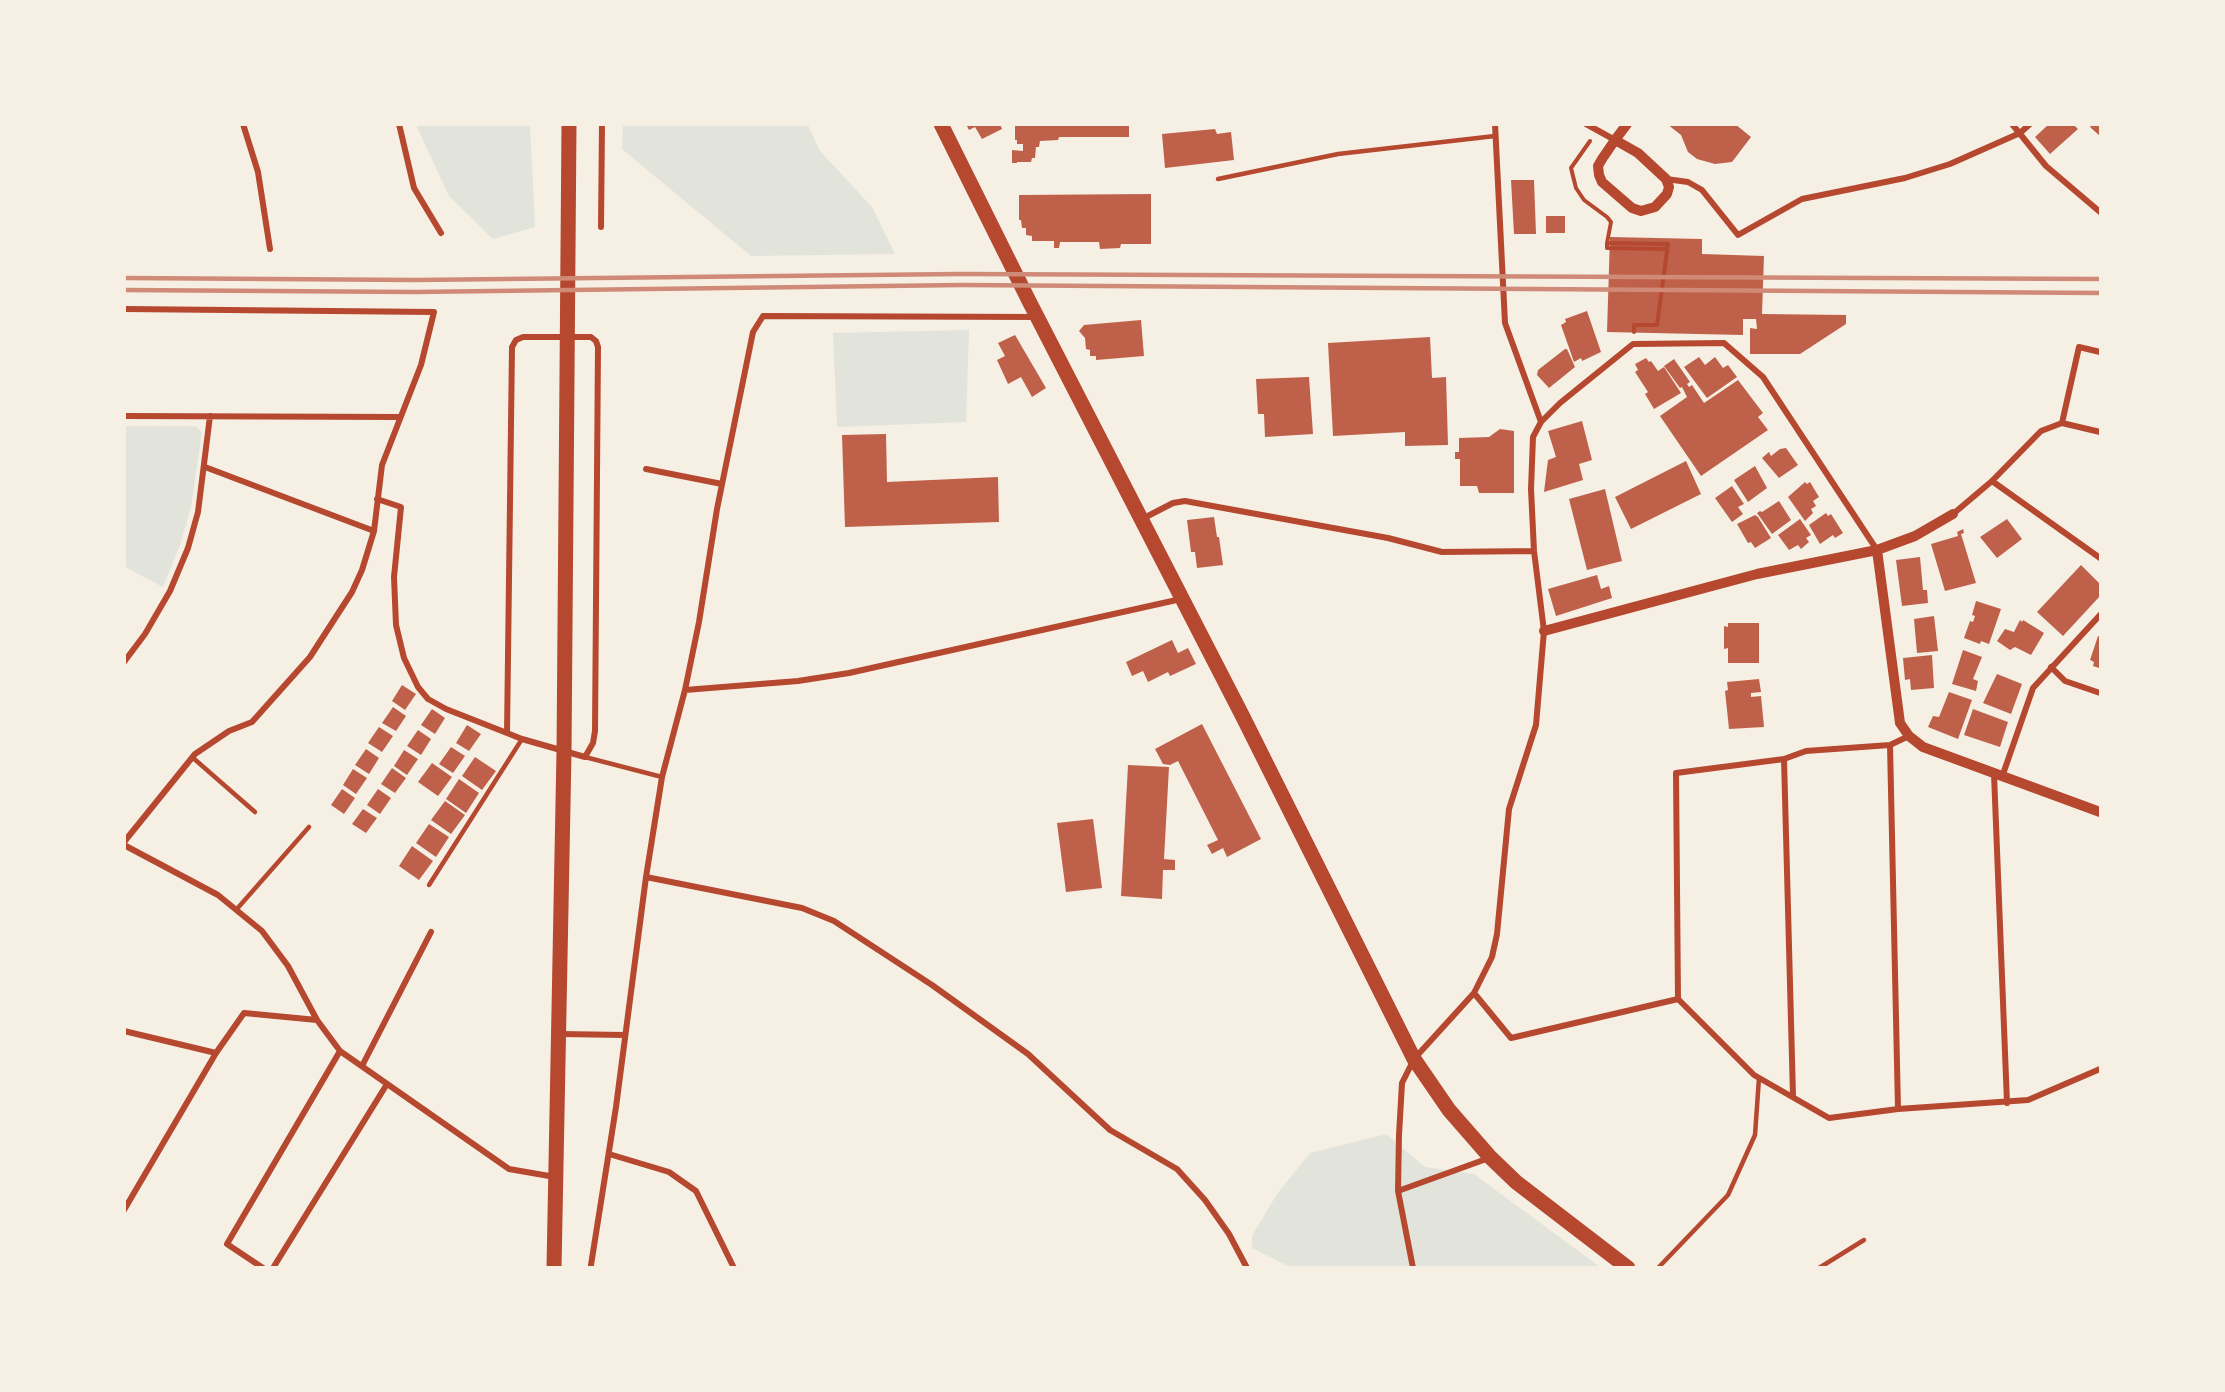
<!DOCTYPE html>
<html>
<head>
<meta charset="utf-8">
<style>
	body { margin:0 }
	#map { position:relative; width:2225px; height:1392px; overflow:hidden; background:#f6efe4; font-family:Georgia,serif }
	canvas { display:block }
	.frame { position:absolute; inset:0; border:126px solid #f6efe4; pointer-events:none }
</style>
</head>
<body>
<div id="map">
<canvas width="2225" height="1392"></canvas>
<div class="frame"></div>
</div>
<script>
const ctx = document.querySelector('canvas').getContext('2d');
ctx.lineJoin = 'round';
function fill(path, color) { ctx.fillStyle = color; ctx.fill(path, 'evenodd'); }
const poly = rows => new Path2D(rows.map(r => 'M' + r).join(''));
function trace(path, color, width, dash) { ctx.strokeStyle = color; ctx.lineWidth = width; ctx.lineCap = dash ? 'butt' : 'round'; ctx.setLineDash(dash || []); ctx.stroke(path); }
fill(poly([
	[416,125,530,125,535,227,493,239,449,196],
	[623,125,808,125,820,151,872,207,895,254,751,256,622,149],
	[969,330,966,422,837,427,833,333],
	[124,426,195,426,202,432,191,507,180,545,163,587,125,567],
	[1386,1134,1425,1167,1474,1174,1600,1267,1290,1267,1252,1248,1252,1236,1277,1194,1310,1153]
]), '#e2e4dc');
fill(poly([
	[966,124,1000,124,1002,129,982,139,975,127,969,130],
	[1015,124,1129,124,1129,137,1059,137,1058,140,1040,141,1039,147,1036,147,1035,158,1032,158,1031,162,1017,162,1017,163,1012,163,1012,150,1023,151,1023,144,1017,144,1017,140,1015,140],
	[1667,124,1735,124,1751,137,1732,162,1715,164,1697,159,1688,152,1681,135],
	[2049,124,2073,124,2078,129,2050,154,2035,137],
	[2089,124,2100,124,2100,136,2091,128],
	[1215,129,1217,134,1231,132,1234,160,1165,168,1162,134],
	[1511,180,1534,180,1536,234,1514,234],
	[1151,194,1151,244,1121,244,1120,248,1100,249,1099,242,1060,242,1059,248,1054,248,1054,241,1032,241,1032,236,1026,235,1026,228,1022,228,1021,220,1019,220,1019,195],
	[1546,216,1565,216,1565,233,1546,233],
	[1610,237,1702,239,1702,254,1764,256,1762,314,1846,315,1846,324,1800,354,1750,354,1750,328,1757,329,1756,319,1743,319,1743,335,1607,332],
	[1587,311,1601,352,1582,361,1581,358,1574,362,1561,325,1566,322,1565,319],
	[1141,320,1144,356,1096,360,1096,356,1090,356,1090,350,1086,349,1085,338,1079,331,1084,325],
	[1015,335,1046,388,1032,397,1021,377,1008,384,997,360,1005,356,998,343],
	[1430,337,1432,378,1446,377,1448,445,1405,446,1405,432,1333,436,1328,343],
	[1565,349,1567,349,1575,367,1549,388,1537,375,1538,370],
	[1699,357,1705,365,1715,357,1723,368,1728,365,1737,377,1707,398,1684,367],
	[1646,358,1649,362,1651,361,1658,371,1664,367,1681,393,1654,409,1645,394,1648,392,1635,372,1638,370,1635,364],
	[1674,359,1690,382,1687,384,1689,387,1692,385,1704,403,1738,380,1763,413,1758,417,1768,430,1701,476,1660,416,1687,397,1682,387,1680,388,1664,366],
	[1309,377,1313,434,1265,437,1264,414,1258,414,1256,379],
	[1582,421,1592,460,1579,464,1583,480,1544,492,1548,460,1556,457,1548,431],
	[1500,429,1514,431,1514,493,1479,493,1477,486,1460,486,1460,459,1455,459,1455,452,1459,452,1459,438,1489,437],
	[886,434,887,482,998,477,999,522,845,527,842,435],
	[1786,448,1798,465,1779,478,1762,458,1769,452,1771,456,1780,449],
	[1686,461,1701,494,1631,529,1615,497],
	[1755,466,1767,488,1748,502,1734,480],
	[1805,482,1807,484,1810,482,1819,497,1813,501,1816,506,1811,509,1813,513,1805,521,1788,497],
	[1732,486,1744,504,1738,507,1743,514,1732,522,1715,498],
	[1605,489,1622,561,1587,570,1569,499],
	[1779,501,1791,520,1772,534,1757,513,1760,511,1762,512],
	[1826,513,1828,516,1831,514,1843,533,1835,538,1833,535,1820,544,1809,525],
	[1755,515,1758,517,1771,538,1755,548,1751,542,1748,543,1737,524],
	[1214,517,1217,537,1219,537,1223,565,1197,568,1195,552,1191,552,1187,520],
	[1800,519,1811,535,1806,538,1809,542,1801,549,1798,545,1789,550,1778,535],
	[2007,519,2022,539,1997,558,1980,537],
	[1963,529,1964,533,1961,534,1976,583,1945,591,1931,544,1958,536,1957,532],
	[1920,557,1923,590,1927,590,1928,603,1902,606,1896,560],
	[2081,565,2100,584,2100,596,2063,636,2037,612],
	[1597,575,1601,589,1609,586,1612,598,1556,616,1548,589],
	[1976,601,2001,609,1989,644,1981,641,1980,644,1964,638,1970,621,1973,622,1975,616,1972,615],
	[1934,616,1938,651,1917,653,1914,619],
	[2020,620,2022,622,2023,620,2044,633,2031,655,2015,647,2010,650,1997,641,2005,629,2014,632],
	[1728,623,1759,623,1759,663,1728,663,1728,648,1724,649,1724,626,1728,627],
	[2098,636,2100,637,2099,668,2093,666,2094,662,2090,660],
	[1172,640,1178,653,1188,648,1196,664,1170,676,1168,672,1148,682,1143,671,1132,676,1126,662],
	[1963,650,1982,657,1973,679,1978,681,1976,691,1952,684],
	[1932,655,1934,688,1911,690,1910,679,1905,680,1903,658],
	[1997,674,2022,684,2011,714,1983,703],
	[1759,679,1761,692,1751,693,1751,697,1761,696,1764,727,1729,729,1725,691,1728,690,1727,682],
	[402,685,416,694,405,710,392,701],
	[1949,692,1972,700,1958,739,1928,727,1933,716,1939,717],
	[393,707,406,716,396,731,382,723],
	[432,709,445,718,435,734,421,725],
	[1973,709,2008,722,2000,747,1964,735],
	[1202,724,1261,839,1227,857,1223,848,1212,854,1207,845,1218,840,1178,761,1170,765,1163,764,1155,749],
	[467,725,481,734,469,751,456,743],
	[379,727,393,736,382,752,368,743],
	[418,730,431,739,421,755,407,746],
	[451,747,465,756,453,773,439,764],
	[366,749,379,758,369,774,355,765],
	[404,750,418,759,407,775,394,766],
	[475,757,496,771,482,790,462,776],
	[432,763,452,777,438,796,418,782],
	[1128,765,1169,767,1164,859,1175,860,1175,870,1163,870,1162,899,1121,896],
	[392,768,406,778,395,793,381,784],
	[353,769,367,778,356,794,343,785],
	[459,779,479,793,466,813,446,799],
	[342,789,355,798,344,814,331,805],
	[378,789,391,798,380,814,367,805],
	[445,801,465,815,451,834,431,820],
	[363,809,377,818,366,833,352,824],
	[1093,819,1102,888,1066,892,1057,823],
	[429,824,449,837,436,857,416,843],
	[412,846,433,861,419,880,399,866]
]), '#bf614a');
trace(poly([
	[1590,141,1571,168,1576,188,1584,200,1607,217,1611,222,1607,243,1668,244,1657,325,1634,325,1634,332],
	[1607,243,1607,248,1667,249]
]), '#b5482f', 4);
trace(poly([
	[1218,179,1338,154,1495,136],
	[192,757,255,812],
	[585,757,662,777],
	[429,885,522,739],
	[236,910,309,827],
	[1658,1268,1728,1195,1755,1135,1759,1078],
	[1819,1268,1864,1240]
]), '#b5482f', 4.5);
trace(poly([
	[243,124,258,172,270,249],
	[399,124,414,188,441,233],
	[1586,124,1615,140],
	[2012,124,2046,166,2100,212],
	[1666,179,1688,182,1702,190,1738,235,1802,199,1905,178,1950,164,2020,133,2030,124],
	[601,227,602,124],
	[124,309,434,312,421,365,382,465,374,531,362,570,352,592,310,657,252,722,229,731,195,754,124,842],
	[124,416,399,417],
	[1541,422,1560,403,1633,344,1724,343,1763,377,1877,550],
	[2062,423,2079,347,2100,352],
	[205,467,374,531],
	[646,469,722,484],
	[1992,481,2100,558],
	[377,499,401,507,394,577,396,625,404,658,418,687,428,699,446,709,507,733,522,739,585,757,593,743,595,731,598,347,596,341,591,337,523,337,516,340,512,347,507,733],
	[1953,514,1992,481,2041,431,2062,423,2100,432],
	[1142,519,1173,503,1185,501,1388,538,1442,552,1534,551],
	[124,662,145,634,170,591,188,548,198,512,210,416],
	[2051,667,2065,681,2100,693],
	[685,690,699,622,717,509,753,332,763,316,1037,317],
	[1909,736,1890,745,1806,751,1784,759,1676,773,1678,999,1754,1075,1829,1118,1898,1109,2028,1100,2100,1069],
	[1890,745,1898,1109],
	[1784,759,1793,1096],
	[1994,774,2007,1103],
	[2002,777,2033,688,2100,615],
	[124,845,218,895,262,931,288,966,317,1020,340,1051,509,1169,555,1177],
	[646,877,802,908,834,921,932,985,1028,1054,1110,1130,1177,1169,1205,1200,1229,1234,1247,1268],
	[1474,993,1511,1038,1678,999],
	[124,1031,216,1053],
	[560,1034,625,1035],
	[362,1066,431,932],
	[609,1154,669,1172,696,1191,734,1268],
	[1398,1191,1399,1135,1402,1083,1414,1059,1474,993,1492,957,1497,934,1509,809,1536,725,1544,631,1534,551,1531,489,1533,437,1541,422,1505,323,1495,124],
	[124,1210,216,1053,244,1013,317,1020],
	[591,1265,616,1107,646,877,662,777,685,690,798,681,849,673,1181,599],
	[263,1268,227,1244,340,1051],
	[273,1268,387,1084],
	[1413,1268,1398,1191,1489,1158]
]), '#b5482f', 6);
trace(poly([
	[1615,140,1638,153,1666,179,1669,187,1667,194,1655,207,1641,211,1632,208,1602,182,1599,175,1598,166,1602,159,1615,140,1627,124],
	[1877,550,1900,723,1909,736,1923,747,2100,812],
	[1544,631,1757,574,1877,550,1915,536,1953,514]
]), '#b5482f', 10);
trace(poly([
	[941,124,1029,301,1242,715,1414,1059,1449,1110,1490,1157,1516,1182,1628,1268],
	[554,1268,564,752,569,124]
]), '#b5482f', 15);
trace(poly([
	[124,278,415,280,959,274,2100,279],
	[124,290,415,292,962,285,2100,293]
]), '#cf8b77', 4.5);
</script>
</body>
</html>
